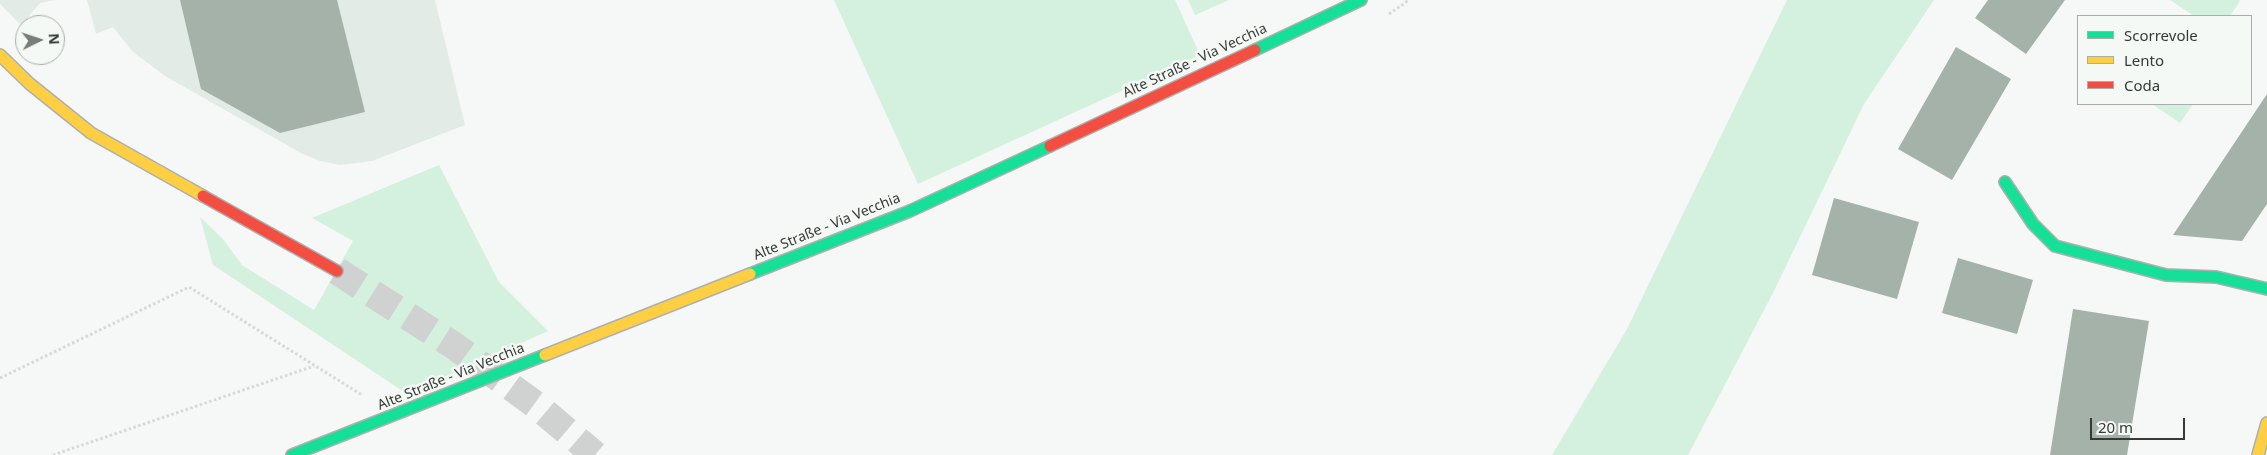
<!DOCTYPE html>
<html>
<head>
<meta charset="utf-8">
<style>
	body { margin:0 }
	#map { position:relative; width:2267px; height:455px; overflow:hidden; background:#f6f8f7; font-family:"Noto Sans",sans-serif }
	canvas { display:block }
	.legend { position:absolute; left:2077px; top:15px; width:175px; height:90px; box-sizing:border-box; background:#f5f9f6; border:1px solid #a9acaa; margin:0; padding:6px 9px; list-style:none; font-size:15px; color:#373937 }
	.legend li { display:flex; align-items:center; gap:10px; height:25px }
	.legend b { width:25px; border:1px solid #a9acaa }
	.north { position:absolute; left:15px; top:15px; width:50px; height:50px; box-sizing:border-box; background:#f5f9f6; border:1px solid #a9acaa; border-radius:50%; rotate:86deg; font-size:14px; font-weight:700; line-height:20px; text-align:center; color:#373937 }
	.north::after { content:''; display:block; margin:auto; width:18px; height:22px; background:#7a7c7a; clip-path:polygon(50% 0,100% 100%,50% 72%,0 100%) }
	.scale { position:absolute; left:2090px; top:418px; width:95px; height:22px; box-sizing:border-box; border:2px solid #373937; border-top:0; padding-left:6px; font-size:15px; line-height:18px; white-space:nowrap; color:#373937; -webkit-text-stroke:4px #f5f9f6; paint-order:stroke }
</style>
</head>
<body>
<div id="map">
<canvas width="2267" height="455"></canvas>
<ul class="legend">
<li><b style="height:6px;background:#16e098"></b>Scorrevole</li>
<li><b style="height:6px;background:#ffcf43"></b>Lento</li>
<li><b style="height:6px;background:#f24e42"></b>Coda</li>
</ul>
<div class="north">N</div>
<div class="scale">20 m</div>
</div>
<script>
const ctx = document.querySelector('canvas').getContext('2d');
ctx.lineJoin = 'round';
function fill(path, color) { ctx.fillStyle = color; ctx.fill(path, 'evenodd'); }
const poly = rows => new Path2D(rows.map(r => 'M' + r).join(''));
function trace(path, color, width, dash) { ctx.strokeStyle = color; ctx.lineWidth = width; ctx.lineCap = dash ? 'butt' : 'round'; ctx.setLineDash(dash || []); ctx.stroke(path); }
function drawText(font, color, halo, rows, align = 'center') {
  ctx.font = font + ' "Noto Sans",sans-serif'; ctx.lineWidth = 5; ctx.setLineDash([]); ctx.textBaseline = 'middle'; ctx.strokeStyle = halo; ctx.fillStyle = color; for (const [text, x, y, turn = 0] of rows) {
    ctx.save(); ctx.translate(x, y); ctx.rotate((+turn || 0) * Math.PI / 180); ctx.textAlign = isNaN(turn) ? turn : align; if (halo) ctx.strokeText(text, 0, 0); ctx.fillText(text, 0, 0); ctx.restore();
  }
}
fill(poly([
	[0,0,55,0,40,3,28,17,28,25,25,25,25,29,0,4],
	[87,0,435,0,465,125,372,161,340,165,320,161,301,153,165,76,132,51,113,27,96,34]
]), '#e3ebe6');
fill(poly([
	[834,0,1175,0,1200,55,918,184],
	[1188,0,1229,0,1195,15],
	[1787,0,1934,0,1864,104,1774,291,1688,455,1552,455,1627,329],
	[2170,0,2239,0,2240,1,2230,16,2194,16],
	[2152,104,2193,104,2180,123],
	[439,165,499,282,548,331,407,394,213,265,200,217,223,239,242,265,314,310,353,241,312,218]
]), '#d4f0de');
fill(poly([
	[180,0,337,0,365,112,280,133,201,89],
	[1988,0,2065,0,2026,54,1975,18],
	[1956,47,2011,79,1952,180,1898,149],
	[2267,94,2267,204,2242,241,2173,235],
	[1834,198,1919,222,1897,299,1812,275],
	[1958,258,2033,280,2017,334,1942,313],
	[2073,309,2149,321,2127,455,2050,455]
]), '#a5b2aa');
trace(poly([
	[337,271,453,345,536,405,595,455]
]), '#d0d2d1', 28, [28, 14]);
const fast = poly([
	[1255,50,1361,0],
	[2005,182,2033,224,2055,246,2166,275,2216,277,2267,289],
	[750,274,910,211,1050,146],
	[292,455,545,355]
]);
const slow = poly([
	[0,55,30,84,91,133,203,196],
	[545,355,750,274],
	[2258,455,2267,423]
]);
const jam = poly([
	[1050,146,1255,50],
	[203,196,337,271]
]);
trace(fast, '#aeb0af', 14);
trace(slow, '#aeb0af', 14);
trace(jam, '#aeb0af', 14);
trace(poly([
	[1389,14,1409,0],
	[0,378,189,287,362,395],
	[53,455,314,366]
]), '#d7d8d8', 3, [2.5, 2.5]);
trace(fast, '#16e098', 11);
trace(slow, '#ffcf43', 11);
trace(jam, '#f24e42', 11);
drawText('14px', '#373937', '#f5f9f6', [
	["Alte Straße - Via Vecchia",1195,61,-25],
	["Alte Straße - Via Vecchia",827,227,-22],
	["Alte Straße - Via Vecchia",451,377,-22]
]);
</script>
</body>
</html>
